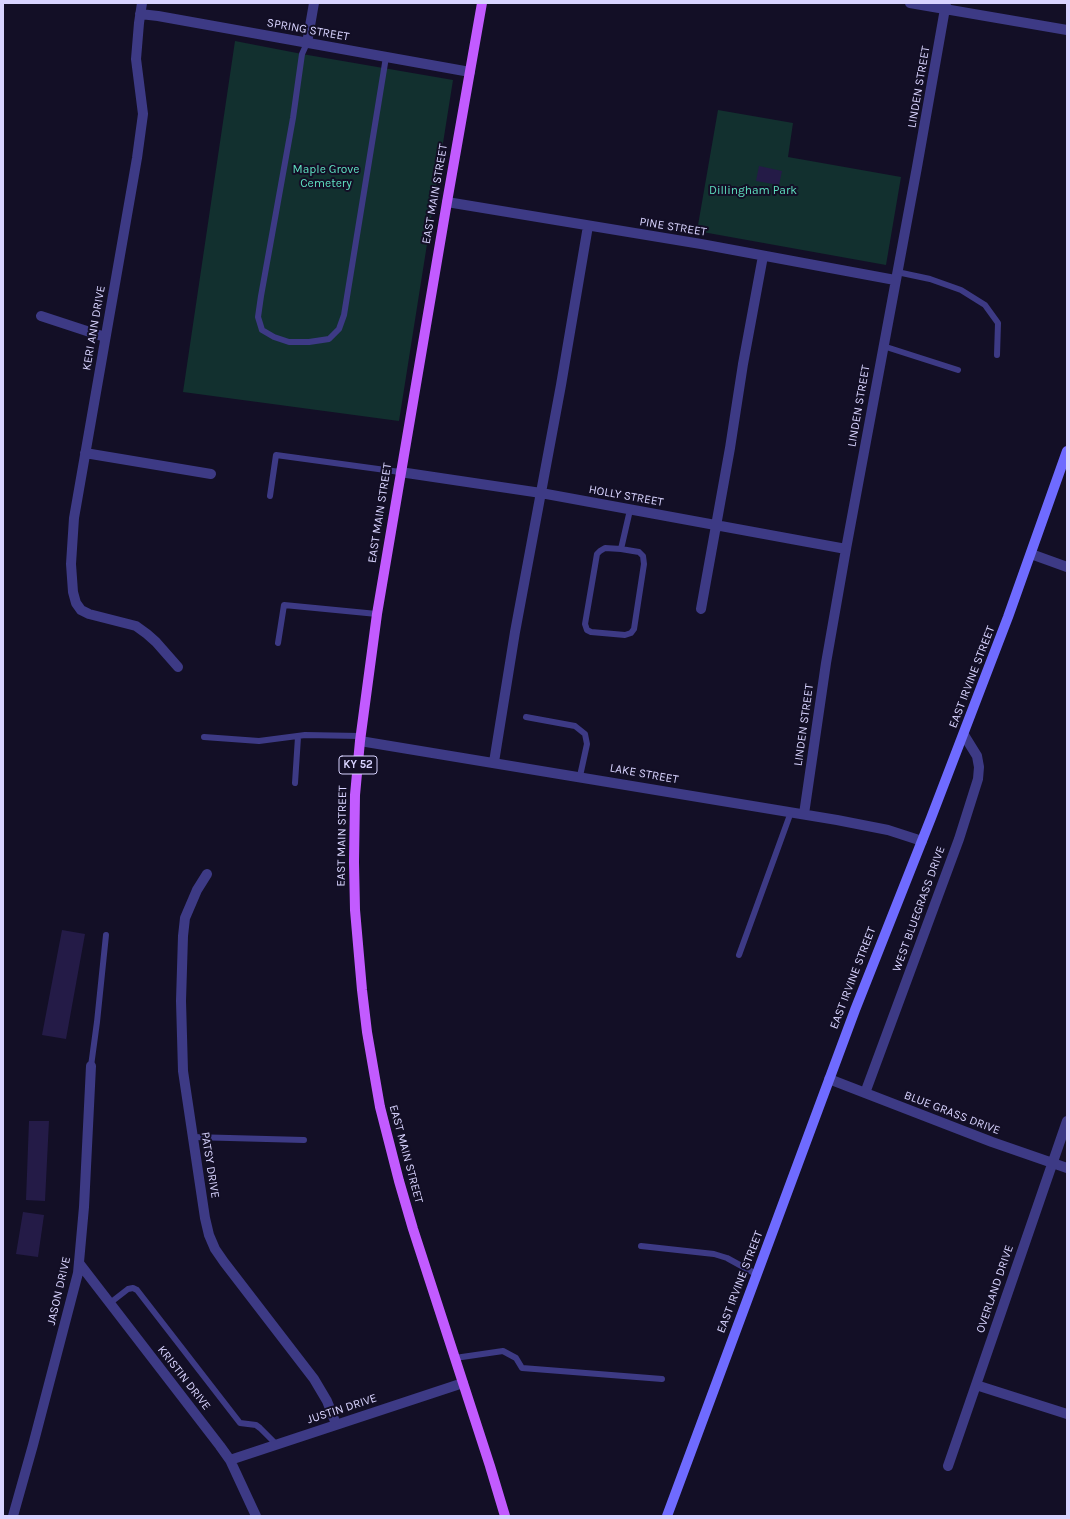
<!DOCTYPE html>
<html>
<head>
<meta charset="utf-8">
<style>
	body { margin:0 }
	#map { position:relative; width:1070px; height:1519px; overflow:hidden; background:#130f26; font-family:Karla,sans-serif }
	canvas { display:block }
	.frame { position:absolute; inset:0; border:4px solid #d9d4ff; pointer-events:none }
</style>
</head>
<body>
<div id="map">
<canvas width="1070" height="1519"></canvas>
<div class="frame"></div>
</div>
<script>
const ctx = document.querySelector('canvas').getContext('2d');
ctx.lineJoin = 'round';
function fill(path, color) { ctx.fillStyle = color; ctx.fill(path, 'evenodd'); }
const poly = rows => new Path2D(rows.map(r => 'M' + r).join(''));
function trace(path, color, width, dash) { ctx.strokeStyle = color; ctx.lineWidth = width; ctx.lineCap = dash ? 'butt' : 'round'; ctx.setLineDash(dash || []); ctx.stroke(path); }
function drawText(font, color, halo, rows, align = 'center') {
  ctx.font = font + ' Karla,sans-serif'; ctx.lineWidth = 4; ctx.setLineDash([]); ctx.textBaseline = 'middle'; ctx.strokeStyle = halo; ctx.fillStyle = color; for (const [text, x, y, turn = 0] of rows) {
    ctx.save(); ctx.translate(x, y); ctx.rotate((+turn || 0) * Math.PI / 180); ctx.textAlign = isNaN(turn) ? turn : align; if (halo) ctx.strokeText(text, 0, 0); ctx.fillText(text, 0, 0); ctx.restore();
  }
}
fill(poly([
	[235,41,302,54,453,80,399,421,183,392],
	[718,110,793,123,788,157,901,177,886,265,697,231]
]), '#12302f');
fill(poly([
	[759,166,782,171,779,185,756,181],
	[62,930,85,934,66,1039,42,1035],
	[29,1121,49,1121,45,1201,26,1200],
	[23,1212,44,1215,38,1257,16,1254]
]), '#241b47');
trace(poly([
	[307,43,302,54,293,118,261,296,258,317,262,330,274,337,289,342,309,342,329,339,339,329,344,315,386,57],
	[897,272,930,279,961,290,985,305,998,323,997,355],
	[883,346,958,370],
	[270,496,276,455,400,472],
	[621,549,605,548,600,551,597,554,585,624,587,630,591,632,625,635,631,633,634,629,644,564,643,556,639,552,621,549,630,510],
	[278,643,284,605,377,614],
	[526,717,575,726,585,734,587,744,580,776],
	[204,737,259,741,305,735,360,736],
	[295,783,298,737],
	[739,955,791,812],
	[91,1066,97,1022,106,935],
	[192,1137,304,1140],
	[641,1246,714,1254,727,1258,756,1274],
	[110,1303,128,1289,133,1288,137,1290,240,1423,256,1425,260,1428,276,1444],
	[455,1358,503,1351,516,1358,522,1368,662,1379]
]), '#3d3a85', 6);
trace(poly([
	[142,3,139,23,136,59,143,114,137,158,74,518,71,564,73,592,76,603,81,610,89,614,136,626,147,634,156,642,178,667],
	[910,3,1067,30],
	[140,14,158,16,470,72],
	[307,43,314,3],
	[447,202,701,244,895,280],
	[41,316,105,337],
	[85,453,211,474],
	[400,472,541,493,846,549],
	[1031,554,1067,567],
	[701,609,730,448,743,364,763,256],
	[360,741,837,820,888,830,922,841],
	[494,762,515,632,561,385,588,226],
	[804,814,826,663,846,549,917,167,946,3],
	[207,874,197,890,185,918,183,936,181,1001,183,1071,205,1218,209,1235,215,1249,224,1262,314,1379,327,1401,336,1424],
	[829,1079,992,1142,1067,1168],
	[865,1093,959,839,978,779,979,767,977,756,964,735],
	[79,1263,220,1446,230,1460,256,1516],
	[976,1385,1067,1414],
	[230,1460,463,1383],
	[948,1466,1067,1121],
	[13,1516,33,1445,78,1273,84,1207,91,1066]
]), '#3d3a85', 10);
trace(poly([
	[667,1516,855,1010,931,818,1008,617,1067,451]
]), '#6f6bff', 10);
trace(poly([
	[482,3,447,202,377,614,360,741,355,795,354,862,355,910,362,990,367,1032,380,1107,399,1181,413,1229,490,1466,505,1516]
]), '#c25bff', 10);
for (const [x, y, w] of [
	[358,765,38]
]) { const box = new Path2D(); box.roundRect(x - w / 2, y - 9, w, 18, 3); ctx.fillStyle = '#130f26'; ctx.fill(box); trace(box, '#d9d4ff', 1); }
drawText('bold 11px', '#d9d4ff', null, [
	["KY 52",358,765]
]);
drawText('12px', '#d9d4ff', '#130f26', [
	["SPRING STREET",308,30,10],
	["LINDEN STREET",919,87,-80],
	["EAST MAIN STREET",435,194,-80],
	["PINE STREET",673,227,9],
	["KERI ANN DRIVE",94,328,-80],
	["LINDEN STREET",859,406,-80],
	["HOLLY STREET",626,496,10],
	["EAST MAIN STREET",380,513,-81],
	["EAST IRVINE STREET",972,677,-69],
	["LINDEN STREET",804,725,-82],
	["LAKE STREET",644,774,10],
	["EAST MAIN STREET",342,836,-89],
	["WEST BLUEGRASS DRIVE",919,909,-70],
	["EAST IRVINE STREET",853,978,-69],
	["BLUE GRASS DRIVE",952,1113,21],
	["EAST MAIN STREET",406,1154,75],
	["PATSY DRIVE",210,1165,81],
	["EAST IRVINE STREET",740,1282,-69],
	["OVERLAND DRIVE",995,1289,-71],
	["JASON DRIVE",59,1291,-77],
	["KRISTIN DRIVE",184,1378,52],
	["JUSTIN DRIVE",342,1409,-18]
]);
drawText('12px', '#5fe0c0', '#130f26', [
	["Maple Grove",326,170],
	["Cemetery",326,184],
	["Dillingham Park",753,191]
]);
</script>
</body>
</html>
